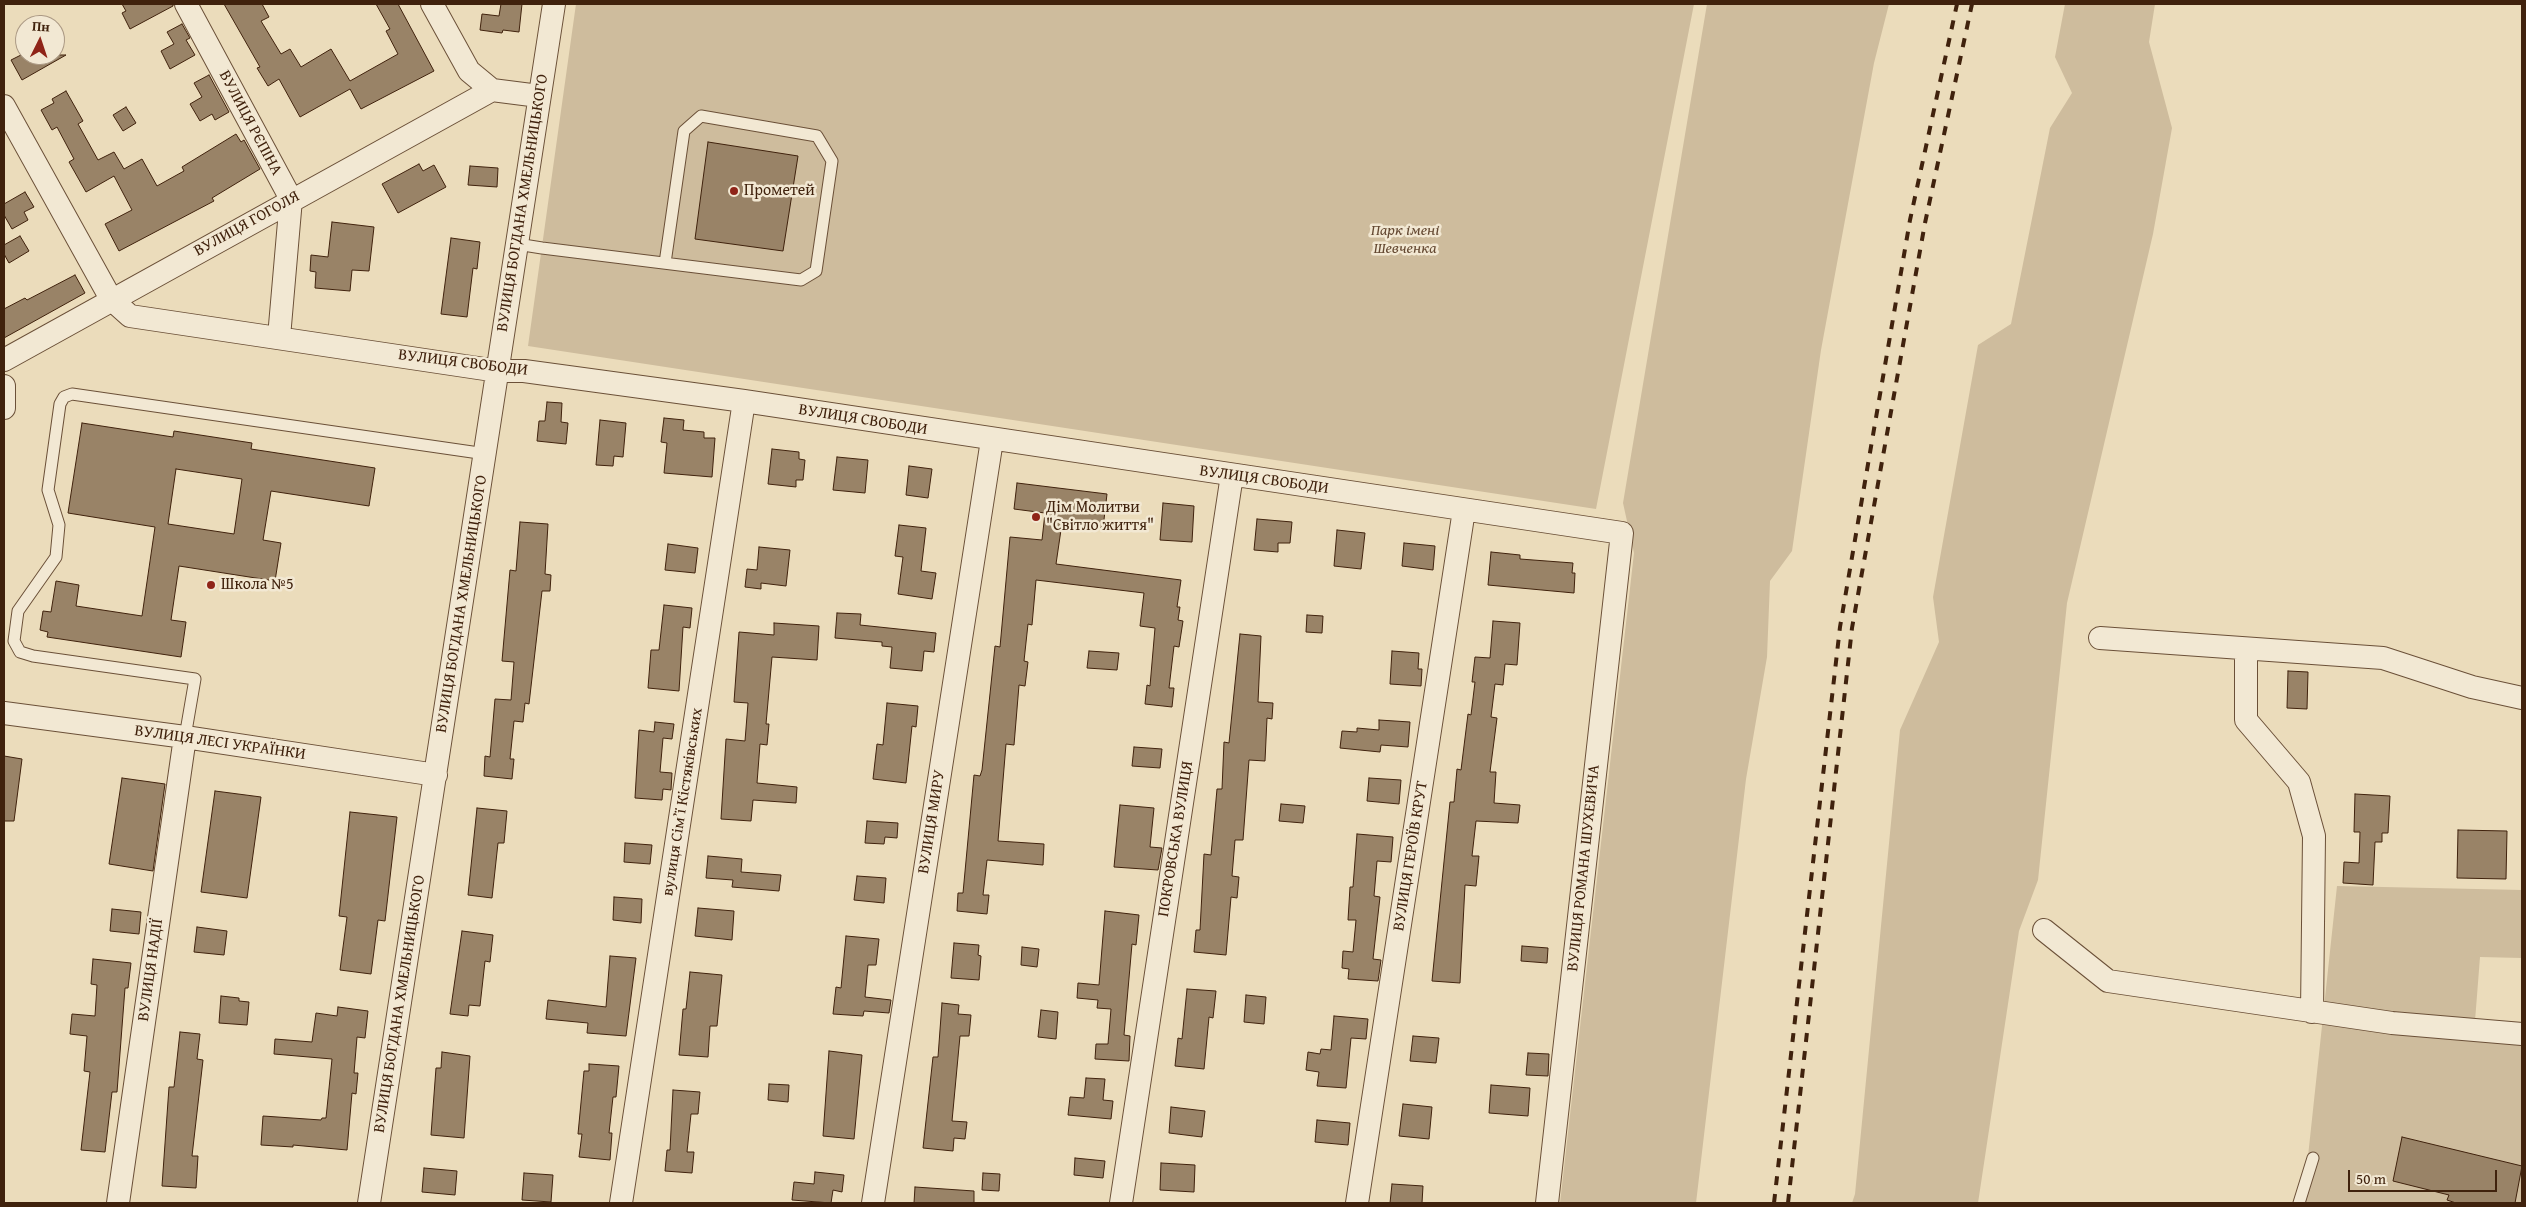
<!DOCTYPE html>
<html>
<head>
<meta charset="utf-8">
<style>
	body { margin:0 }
	#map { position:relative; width:2526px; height:1207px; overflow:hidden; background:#ebdcbb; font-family:"Gentium Book Plus",serif }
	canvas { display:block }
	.frame { position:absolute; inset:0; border:5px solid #40220d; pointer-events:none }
	.north { position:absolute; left:15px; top:15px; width:50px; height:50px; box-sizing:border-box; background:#f2e8d3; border:1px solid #ab9984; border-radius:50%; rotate:4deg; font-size:14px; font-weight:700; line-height:20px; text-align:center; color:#40220d }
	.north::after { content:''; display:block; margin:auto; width:18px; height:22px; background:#8f2418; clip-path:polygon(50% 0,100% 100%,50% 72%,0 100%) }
	.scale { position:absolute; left:2348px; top:1170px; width:149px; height:22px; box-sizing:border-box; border:2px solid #40220d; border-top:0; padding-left:6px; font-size:15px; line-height:18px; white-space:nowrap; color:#40220d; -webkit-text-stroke:4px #f2e8d3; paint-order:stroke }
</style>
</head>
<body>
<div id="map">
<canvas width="2526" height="1207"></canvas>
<div class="frame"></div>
<div class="north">Пн</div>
<div class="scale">50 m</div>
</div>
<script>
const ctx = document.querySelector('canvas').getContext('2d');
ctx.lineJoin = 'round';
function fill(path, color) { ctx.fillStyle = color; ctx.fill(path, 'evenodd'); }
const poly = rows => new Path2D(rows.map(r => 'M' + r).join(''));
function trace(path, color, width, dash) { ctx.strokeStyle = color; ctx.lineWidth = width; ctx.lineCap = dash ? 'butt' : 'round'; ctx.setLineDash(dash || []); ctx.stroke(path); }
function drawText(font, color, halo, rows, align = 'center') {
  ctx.font = font + ' "Gentium Book Plus",serif'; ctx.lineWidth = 5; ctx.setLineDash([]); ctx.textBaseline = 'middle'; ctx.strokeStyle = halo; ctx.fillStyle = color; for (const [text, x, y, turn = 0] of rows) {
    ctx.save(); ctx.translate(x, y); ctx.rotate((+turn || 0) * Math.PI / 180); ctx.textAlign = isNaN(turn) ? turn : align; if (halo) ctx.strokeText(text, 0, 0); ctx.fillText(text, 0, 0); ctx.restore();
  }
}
fill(poly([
	[576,4,1694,4,1596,509,528,346],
	[1707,4,1889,4,1874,63,1821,350,1792,551,1770,581,1767,657,1746,779,1696,1203,1560,1203,1634,553,1623,503],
	[2065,4,2155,4,2149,42,2172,128,2153,234,2067,603,2038,880,2019,931,1978,1203,1852,1203,1855,1194,1900,730,1939,642,1933,597,1978,345,2011,324,2050,128,2072,93,2055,57],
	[2337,886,2522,890,2522,958,2480,957,2475,1021,2522,1024,2522,1203,2303,1203]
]), '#cebc9d');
const building = poly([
	[122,4,173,4,173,6,130,29,122,13,126,11,122,4],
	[224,4,262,4,269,17,261,21,281,54,290,49,301,67,331,49,350,81,398,54,386,31,390,29,376,4,398,4,434,71,361,109,350,89,300,117,279,79,268,86,257,68,260,67,224,4],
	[501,4,522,4,519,32,503,30,502,33,480,30,482,14,499,16,501,4],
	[182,24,190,38,186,40,195,55,170,69,161,51,174,44,167,32,182,24],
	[21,55,66,55,22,80,11,60,21,55],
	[209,75,229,112,215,120,212,114,200,121,190,104,202,97,194,83,209,75],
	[66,91,83,121,78,124,98,160,114,152,124,169,142,159,157,186,184,171,182,167,236,134,241,142,244,140,260,169,212,198,214,201,119,251,105,224,132,210,114,176,86,192,69,162,74,159,57,127,52,130,41,110,54,103,52,99,66,91],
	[126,107,136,123,123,131,113,115,126,107],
	[708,142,798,156,783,251,695,239,708,142],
	[419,164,423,171,434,165,446,187,398,213,382,184,419,164],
	[470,166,498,168,497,187,468,185,470,166],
	[25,192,34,207,24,212,28,220,12,229,4,215,4,204,25,192],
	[332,222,374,227,369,271,352,270,350,291,315,288,316,272,310,271,311,255,328,257,332,222],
	[20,236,29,251,9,263,4,254,4,245,20,236],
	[451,238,480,242,477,269,473,268,467,317,441,314,451,238],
	[75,275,85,293,4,338,4,309,25,298,27,300,75,275],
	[547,402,562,403,561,422,568,423,566,444,537,441,539,421,545,421,547,402],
	[664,418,684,420,683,430,704,432,704,438,715,438,712,477,664,473,667,443,661,442,664,418],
	[600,420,626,423,623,457,614,456,613,466,596,465,600,420],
	[82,423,173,437,174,431,252,443,251,449,375,468,369,506,271,491,263,540,281,543,275,581,179,566,171,620,186,622,181,657,47,637,48,632,40,630,43,611,51,612,56,581,79,585,76,606,142,616,155,527,68,513,82,423],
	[176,469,242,479,234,534,168,524,176,469],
	[772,449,799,452,799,459,805,460,803,480,796,480,796,487,768,484,772,449],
	[837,457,868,460,865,493,833,490,837,457],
	[909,466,932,469,928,498,906,495,909,466],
	[1017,483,1107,494,1103,528,1062,523,1056,564,1181,580,1177,607,1180,607,1178,620,1183,621,1179,647,1174,646,1169,688,1174,688,1172,707,1145,704,1147,685,1150,686,1155,628,1140,626,1144,593,1036,580,1032,625,1028,624,1024,661,1028,662,1025,686,1019,685,1014,745,1006,744,998,841,1044,844,1043,865,987,860,983,895,989,895,987,914,957,911,958,893,963,893,974,775,980,776,982,770,995,646,1000,647,1010,537,1042,540,1045,513,1014,509,1017,483],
	[1163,503,1194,506,1192,542,1160,540,1163,503],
	[1257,519,1292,522,1290,543,1278,543,1278,552,1254,550,1257,519],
	[520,522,548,524,545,574,551,575,550,591,542,591,529,704,525,703,523,722,514,721,510,759,514,759,512,779,484,776,485,756,490,757,495,699,511,700,514,662,502,661,510,570,516,571,520,522],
	[899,525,926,528,921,571,936,573,932,599,898,594,903,557,895,556,899,525],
	[1337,530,1365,533,1361,569,1334,566,1337,530],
	[1404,543,1435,546,1433,570,1402,566,1404,543],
	[668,544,698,548,695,573,665,570,668,544],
	[759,547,790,550,786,586,761,583,761,589,745,587,747,569,757,570,759,547],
	[1491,552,1520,555,1520,559,1573,563,1572,573,1575,573,1574,593,1488,585,1491,552],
	[664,605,692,608,690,628,683,627,679,691,648,688,651,650,659,650,664,605],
	[837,613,861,614,860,625,936,633,934,652,924,651,922,671,890,668,892,647,882,646,882,642,835,638,837,613],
	[1307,615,1323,616,1322,633,1306,632,1307,615],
	[1493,621,1520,623,1517,665,1505,664,1503,685,1495,684,1491,717,1497,718,1490,772,1496,772,1494,803,1520,805,1518,823,1476,821,1472,856,1479,856,1476,886,1465,885,1460,983,1432,981,1450,802,1454,802,1457,769,1461,770,1468,714,1471,715,1475,682,1472,682,1475,657,1490,658,1493,621],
	[774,623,819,626,817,660,772,657,766,724,769,724,767,745,760,744,757,783,797,787,796,803,753,800,751,821,721,819,726,739,745,741,748,703,734,702,739,632,774,635,774,623],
	[1240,634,1261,636,1258,702,1273,703,1272,719,1267,718,1265,761,1249,760,1243,840,1235,840,1232,876,1239,877,1237,898,1231,897,1226,955,1194,952,1196,930,1200,930,1204,854,1211,855,1217,789,1222,789,1224,742,1229,743,1240,634],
	[1089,651,1119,653,1117,670,1087,668,1089,651],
	[1392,651,1419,653,1418,669,1422,669,1421,686,1390,684,1392,651],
	[2288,671,2308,672,2307,709,2287,708,2288,671],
	[887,703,918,706,916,727,912,726,906,783,873,779,877,744,883,745,887,703],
	[1379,720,1410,722,1408,747,1381,745,1380,752,1340,748,1342,731,1357,732,1357,728,1379,730,1379,720],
	[655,722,674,724,672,739,663,738,660,772,672,773,671,790,663,789,662,800,635,798,639,730,654,732,655,722],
	[1134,747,1162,749,1160,768,1132,766,1134,747],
	[4,756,22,759,14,821,4,821,4,756],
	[122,778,165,784,153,871,109,864,122,778],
	[1369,778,1401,780,1399,804,1367,801,1369,778],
	[215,791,261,797,247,898,201,892,215,791],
	[2355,794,2390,796,2388,833,2382,833,2382,842,2375,842,2373,885,2343,883,2344,862,2359,863,2360,832,2354,832,2355,794],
	[1281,804,1305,806,1303,823,1279,821,1281,804],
	[1120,805,1154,808,1150,847,1162,848,1158,870,1114,867,1120,805],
	[477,808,507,811,504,843,498,843,492,898,468,895,477,808],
	[350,812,397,817,385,921,378,920,371,974,340,970,347,917,339,916,350,812],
	[867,821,898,823,897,838,885,837,884,844,865,843,867,821],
	[2458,830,2507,831,2506,879,2457,878,2458,830],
	[1357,834,1393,837,1391,862,1377,861,1374,896,1380,897,1373,959,1381,960,1378,981,1348,979,1349,969,1342,968,1343,951,1353,952,1356,920,1348,920,1350,887,1353,887,1357,834],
	[625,843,652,845,650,864,624,862,625,843],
	[708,856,742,859,741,872,781,875,779,891,732,887,733,880,706,878,708,856],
	[857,876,886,878,884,903,854,900,857,876],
	[614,897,642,899,641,923,613,920,614,897],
	[698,908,734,911,732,940,695,936,698,908],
	[112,909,141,912,139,934,110,931,112,909],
	[1105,911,1139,915,1136,945,1132,944,1124,1035,1130,1036,1129,1061,1095,1059,1096,1044,1108,1044,1111,1009,1097,1008,1098,1000,1077,998,1078,983,1099,985,1105,911],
	[197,927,227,931,224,955,194,952,197,927],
	[462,931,493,935,490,962,485,961,480,1006,469,1005,468,1016,450,1014,462,931],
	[846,936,879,939,876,965,868,965,865,997,891,1000,889,1013,864,1011,863,1016,833,1014,836,987,841,988,846,936],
	[954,943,979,945,978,955,981,956,979,980,951,978,954,943],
	[1522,946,1548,948,1547,963,1521,961,1522,946],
	[1022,947,1039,949,1037,967,1021,965,1022,947],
	[610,956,636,958,626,1036,587,1033,588,1023,546,1019,548,1000,606,1007,610,956],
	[93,959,131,963,128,988,125,988,117,1092,112,1092,105,1152,81,1150,90,1072,84,1071,87,1036,70,1034,72,1014,95,1016,97,985,91,984,93,959],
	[690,972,722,975,717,1026,710,1026,708,1057,679,1055,683,1009,686,1009,690,972],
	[1187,989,1216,991,1213,1018,1209,1017,1204,1069,1175,1066,1178,1038,1182,1039,1187,989],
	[1246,995,1266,997,1264,1024,1244,1022,1246,995],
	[221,996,239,998,239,1001,249,1002,247,1025,219,1023,221,996],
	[942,1003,959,1005,958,1014,971,1015,969,1036,960,1036,952,1121,967,1122,965,1139,954,1138,953,1151,923,1148,933,1057,938,1057,942,1003],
	[338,1007,368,1011,365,1038,357,1037,354,1073,358,1073,356,1094,352,1093,347,1150,293,1145,293,1147,261,1145,263,1116,321,1120,322,1118,326,1118,332,1059,274,1054,275,1039,312,1042,316,1013,337,1016,338,1007],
	[1041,1010,1058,1012,1056,1039,1038,1037,1041,1010],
	[1334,1016,1368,1019,1366,1039,1351,1038,1346,1088,1317,1086,1319,1072,1306,1070,1308,1052,1320,1054,1321,1049,1331,1050,1334,1016],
	[180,1032,200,1034,197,1059,203,1060,192,1156,198,1156,196,1188,162,1186,169,1087,174,1087,180,1032],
	[1413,1036,1439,1038,1436,1063,1410,1061,1413,1036],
	[829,1051,862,1055,854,1139,823,1136,829,1051],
	[442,1052,470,1056,464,1138,431,1135,436,1068,441,1068,442,1052],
	[1528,1053,1549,1054,1548,1076,1526,1075,1528,1053],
	[589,1064,619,1066,616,1097,613,1097,609,1133,612,1133,610,1160,579,1157,582,1134,578,1134,584,1071,589,1071,589,1064],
	[1086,1078,1105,1079,1103,1100,1113,1101,1111,1119,1068,1115,1070,1097,1084,1098,1086,1078],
	[769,1084,789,1085,788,1102,768,1100,769,1084],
	[1491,1085,1530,1088,1528,1116,1489,1113,1491,1085],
	[673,1090,700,1092,698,1114,691,1114,687,1152,694,1152,692,1173,665,1171,667,1150,670,1150,673,1090],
	[1403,1104,1432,1107,1429,1139,1399,1136,1403,1104],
	[1171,1107,1205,1111,1202,1137,1169,1133,1171,1107],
	[1317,1120,1350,1123,1348,1145,1315,1142,1317,1120],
	[2402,1137,2522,1166,2515,1203,2456,1203,2447,1200,2449,1195,2393,1181,2402,1137],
	[1075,1158,1105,1161,1103,1178,1074,1175,1075,1158],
	[1161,1163,1195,1165,1194,1192,1160,1190,1161,1163],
	[424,1168,457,1171,455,1195,422,1192,424,1168],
	[815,1172,844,1175,842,1192,833,1190,831,1203,792,1200,794,1182,814,1184,815,1172],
	[524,1173,553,1175,551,1202,522,1200,524,1173],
	[983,1173,1000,1174,999,1191,982,1190,983,1173],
	[1392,1184,1423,1186,1422,1203,1390,1203,1392,1184],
	[915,1187,974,1191,974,1203,914,1203,915,1187]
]);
fill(building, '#998367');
trace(building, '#40220d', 1);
const lane = poly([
	[517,244,542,248,801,280,816,271,832,161,817,136,701,116,684,131,665,263],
	[185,737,195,679,33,656,20,652,14,641,18,611,56,557,59,525,48,490,60,404,64,397,72,394,486,454],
	[2299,1203,2313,1158]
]);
const street = poly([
	[186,4,291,199,279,337],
	[432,4,469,71,492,90,539,96],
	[4,106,111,299,130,316,498,371,524,371,744,401,1622,533,1547,1203],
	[4,360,492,90],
	[4,386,4,408],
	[2100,638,2383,658,2472,687,2522,698],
	[2246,649,2246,720,2299,782,2314,836,2312,1012],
	[4,713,185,737,436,775],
	[2044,930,2108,981,2392,1023,2522,1034],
	[118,1203,185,737],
	[369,1203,554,4],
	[621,1203,744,401],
	[873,1203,992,440],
	[1121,1203,1232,475],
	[1357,1203,1464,510]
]);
trace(lane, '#6b5038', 13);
trace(street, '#6b5038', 24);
trace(lane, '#f2e8d3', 11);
trace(street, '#f2e8d3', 22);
trace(poly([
	[1774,1203,1840,627,1910,220,1957,4],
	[1788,1203,1852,628,1925,223,1972,4]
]), '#40220d', 4, [9, 9]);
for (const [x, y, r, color] of [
	[734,191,5,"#8f2418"],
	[1036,517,5,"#8f2418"],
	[211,585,5,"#8f2418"]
]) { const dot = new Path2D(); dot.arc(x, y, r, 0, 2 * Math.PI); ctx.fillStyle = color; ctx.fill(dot); trace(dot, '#f2e8d3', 2); }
drawText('16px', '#40220d', '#f2e8d3', [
	["ВУЛИЦЯ РЄПІНА",250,123,62],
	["ВУЛИЦЯ БОГДАНА ХМЕЛЬНИЦЬКОГО",523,203,-81],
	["ВУЛИЦЯ ГОГОЛЯ",247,224,-29],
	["ВУЛИЦЯ СВОБОДИ",463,363,7],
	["ВУЛИЦЯ СВОБОДИ",863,420,9],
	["ВУЛИЦЯ СВОБОДИ",1264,480,8],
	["ВУЛИЦЯ БОГДАНА ХМЕЛЬНИЦЬКОГО",462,604,-81],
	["ВУЛИЦЯ ЛЕСІ УКРАЇНКИ",220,743,8],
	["вулиця Сімʼї Кістяківських",683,802,-81],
	["ВУЛИЦЯ МИРУ",932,822,-81],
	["ПОКРОВСЬКА ВУЛИЦЯ",1176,839,-81],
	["ВУЛИЦЯ ГЕРОЇВ КРУТ",1411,856,-81],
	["ВУЛИЦЯ РОМАНА ШУХЕВИЧА",1584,868,-84],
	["ВУЛИЦЯ НАДІЇ",151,970,-82],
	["ВУЛИЦЯ БОГДАНА ХМЕЛЬНИЦЬКОГО",400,1004,-81]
]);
drawText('16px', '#40220d', '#f2e8d3', [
	["Прометей",744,191],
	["Дім Молитви",1046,508],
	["\"Світло життя\"",1046,526],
	["Школа №5",221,585]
], 'left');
drawText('italic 16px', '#644831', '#f2e8d3', [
	["Парк імені",1405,231],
	["Шевченка",1405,249]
]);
</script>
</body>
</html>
